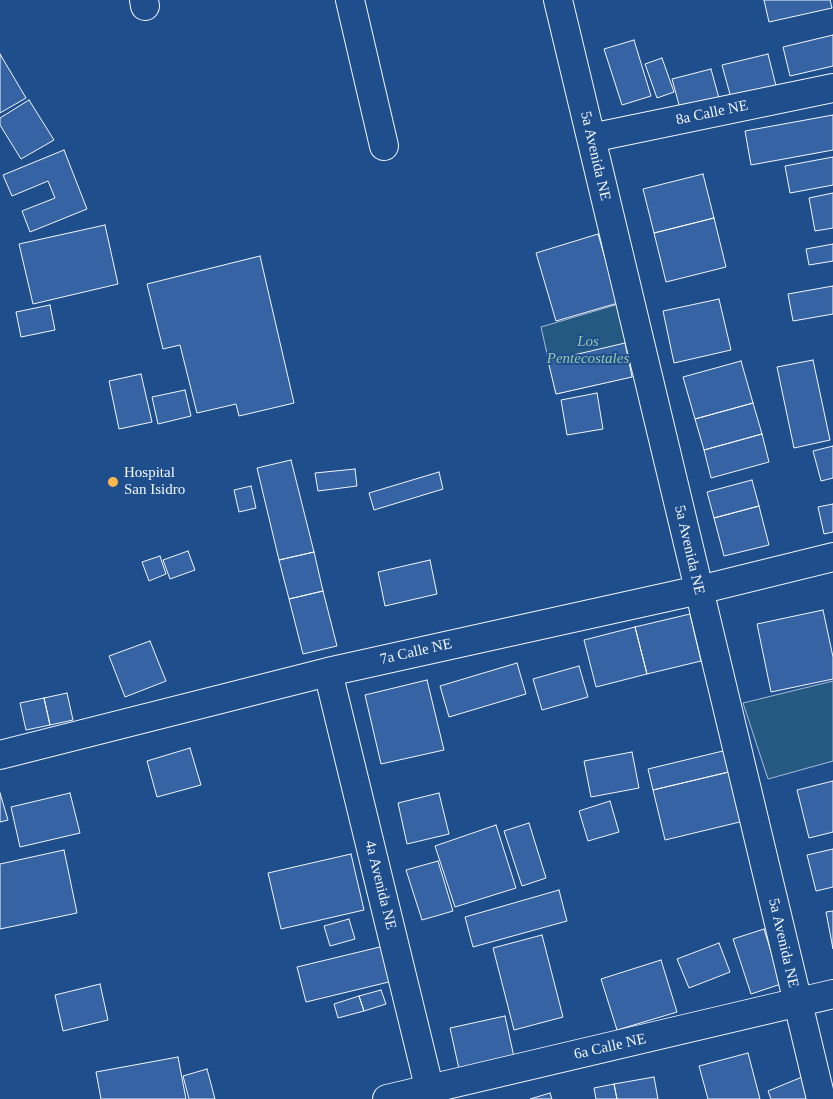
<!DOCTYPE html>
<html>
<head>
<meta charset="utf-8">
<style>
	body { margin:0 }
	canvas { display:block; background:#1f4e8c }
</style>
</head>
<body>
<canvas width="833" height="1099"></canvas>
<script>
const ctx = document.querySelector('canvas').getContext('2d');
ctx.lineJoin = 'round';
function fill(path, color) { ctx.fillStyle = color; ctx.fill(path, 'evenodd'); }
const poly = rows => new Path2D(rows.map(r => 'M' + r).join(''));
function trace(path, color, width, dash) { ctx.strokeStyle = color; ctx.lineWidth = width; ctx.lineCap = dash ? 'butt' : 'round'; ctx.setLineDash(dash || []); ctx.stroke(path); }
function drawText(font, color, halo, rows, align = 'center') {
  ctx.font = font + ' Georgia,serif'; ctx.lineWidth = 4; ctx.setLineDash([]); ctx.textBaseline = 'middle'; ctx.strokeStyle = halo; ctx.fillStyle = color; for (const [text, x, y, turn = 0] of rows) {
    ctx.save(); ctx.translate(x, y); ctx.rotate((+turn || 0) * Math.PI / 180); ctx.textAlign = isNaN(turn) ? turn : align; if (halo) ctx.strokeText(text, 0, 0); ctx.fillText(text, 0, 0); ctx.restore();
  }
}
const green = poly([
	[622,303,639,375,556,394,541,327,622,303],
	[833,681,833,761,768,779,743,703,833,681]
]);
fill(green, '#245a82');
trace(green, '#a8bbd7', 1);
const building = poly([
	[764,0,830,0,832,8,769,22,764,0],
	[833,35,833,66,790,76,783,47,833,35],
	[634,40,651,96,622,105,604,49,634,40],
	[0,54,26,98,0,113,0,54],
	[768,54,776,86,731,98,722,65,768,54],
	[662,58,674,92,657,98,645,64,662,58],
	[711,69,720,102,681,112,672,79,711,69],
	[29,100,54,140,21,159,0,125,0,118,29,100],
	[833,115,833,150,751,165,745,131,833,115],
	[64,150,87,209,30,232,22,211,55,198,48,181,12,196,3,175,64,150],
	[833,157,833,185,790,193,785,166,833,157],
	[703,174,714,218,654,233,643,189,703,174],
	[833,193,833,228,815,231,809,198,833,193],
	[714,218,726,267,666,282,654,233,714,218],
	[105,225,118,284,33,304,19,244,105,225],
	[598,234,618,303,556,321,536,253,598,234],
	[833,244,833,261,809,265,806,249,833,244],
	[260,256,294,403,239,416,236,404,197,413,180,345,163,349,147,284,260,256],
	[833,286,833,314,793,321,788,294,833,286],
	[719,299,731,350,674,363,663,311,719,299],
	[50,305,55,330,21,337,16,312,50,305],
	[625,343,632,377,556,394,548,361,625,343],
	[813,360,830,440,794,448,777,367,813,360],
	[741,361,753,403,695,419,683,377,741,361],
	[141,374,152,422,119,429,109,381,141,374],
	[185,390,191,416,158,424,152,397,185,390],
	[597,393,603,429,567,435,561,400,597,393],
	[753,403,762,434,704,450,695,419,753,403],
	[762,434,769,462,711,478,704,450,762,434],
	[833,446,833,478,821,481,813,451,833,446],
	[291,460,314,552,279,560,257,468,291,460],
	[355,469,357,486,318,491,315,473,355,469],
	[439,472,443,489,374,510,369,493,439,472],
	[752,480,759,506,714,518,707,492,752,480],
	[251,486,256,508,239,512,234,490,251,486],
	[833,504,833,532,824,534,818,507,833,504],
	[759,506,769,545,724,556,714,518,759,506],
	[188,551,195,570,170,579,163,560,188,551],
	[314,552,323,591,289,599,279,560,314,552],
	[160,556,166,574,149,581,142,562,160,556],
	[430,560,437,594,385,606,378,572,430,560],
	[323,591,337,646,303,654,289,599,323,591],
	[823,610,833,657,833,679,771,692,757,624,823,610],
	[690,614,701,661,647,674,635,627,690,614],
	[635,627,647,674,596,687,584,640,635,627],
	[150,641,166,681,125,697,109,656,150,641],
	[517,663,526,694,449,717,440,686,517,663],
	[579,666,588,697,542,710,533,679,579,666],
	[427,680,444,750,381,764,365,695,427,680],
	[67,693,73,720,50,725,44,698,67,693],
	[44,698,50,725,26,730,20,703,44,698],
	[190,748,201,785,157,797,147,761,190,748],
	[727,750,733,771,653,790,648,769,727,750],
	[632,752,639,788,591,797,584,761,632,752],
	[733,771,744,821,665,840,653,790,733,771],
	[833,781,833,832,809,838,797,790,833,781],
	[0,793,8,820,0,822,0,793],
	[70,793,80,833,20,847,11,807,70,793],
	[439,793,449,834,407,844,398,803,439,793],
	[610,801,619,832,588,841,579,811,610,801],
	[529,823,546,878,522,886,504,831,529,823],
	[496,825,516,888,455,907,435,846,496,825],
	[833,849,833,887,816,891,807,855,833,849],
	[64,850,77,913,0,929,0,864,64,850],
	[351,854,364,910,281,929,268,873,351,854],
	[438,861,453,911,422,920,406,870,438,861],
	[559,890,567,921,473,947,465,917,559,890],
	[833,911,833,949,826,912,833,911],
	[349,919,355,939,330,946,324,926,349,919],
	[764,929,781,984,751,994,733,939,764,929],
	[542,935,563,1017,514,1030,493,948,542,935],
	[719,943,730,972,689,988,677,959,719,943],
	[388,945,397,980,306,1002,297,967,388,945],
	[661,960,677,1012,617,1030,601,979,661,960],
	[100,984,108,1020,63,1031,55,995,100,984],
	[381,990,386,1004,364,1011,359,996,381,990],
	[359,996,364,1011,338,1018,334,1004,359,996],
	[505,1016,514,1057,459,1069,450,1028,505,1016],
	[748,1053,760,1099,708,1099,699,1066,748,1053],
	[178,1057,186,1099,101,1099,96,1072,178,1057],
	[207,1069,215,1099,189,1099,183,1076,207,1069],
	[807,1075,813,1099,771,1099,768,1091,807,1075],
	[654,1077,658,1099,617,1099,614,1084,654,1077],
	[614,1084,617,1099,596,1099,594,1088,614,1084],
	[550,1093,552,1099,530,1099,550,1093]
]);
fill(building, '#3563a3');
trace(building, '#f2f6ff', 1);
const minor = poly([
	[144,0,145,6],
	[350,0,384,146],
	[558,0,821,1099],
	[591,138,833,88],
	[328,672,432,1099],
	[0,755,328,672,699,590,833,557],
	[387,1099,833,994]
]);
trace(minor, '#f2f6ff', 30);
trace(minor, '#1f4e8c', 28);
for (const [x, y, r, color] of [
	[113,482,6,"#ffb74d"]
]) { const dot = new Path2D(); dot.arc(x, y, r, 0, 2 * Math.PI); ctx.fillStyle = color; ctx.fill(dot); trace(dot, '#1f4e8c', 2); }
drawText('15px', '#f2f6ff', '#1f4e8c', [
	["8a Calle NE",712,113,-12],
	["5a Avenida NE",595,156,77],
	["5a Avenida NE",689,550,77],
	["7a Calle NE",416,652,-13],
	["4a Avenida NE",380,885,76],
	["5a Avenida NE",783,943,77],
	["6a Calle NE",610,1047,-13]
]);
drawText('italic 15px', '#97c8a6', '#1f4e8c', [
	["Los",588,342],
	["Pentecostales",588,359]
]);
drawText('15px', '#f2f6ff', '#1f4e8c', [
	["Hospital",124,473],
	["San Isidro",124,490]
], 'left');
</script>
</body>
</html>
